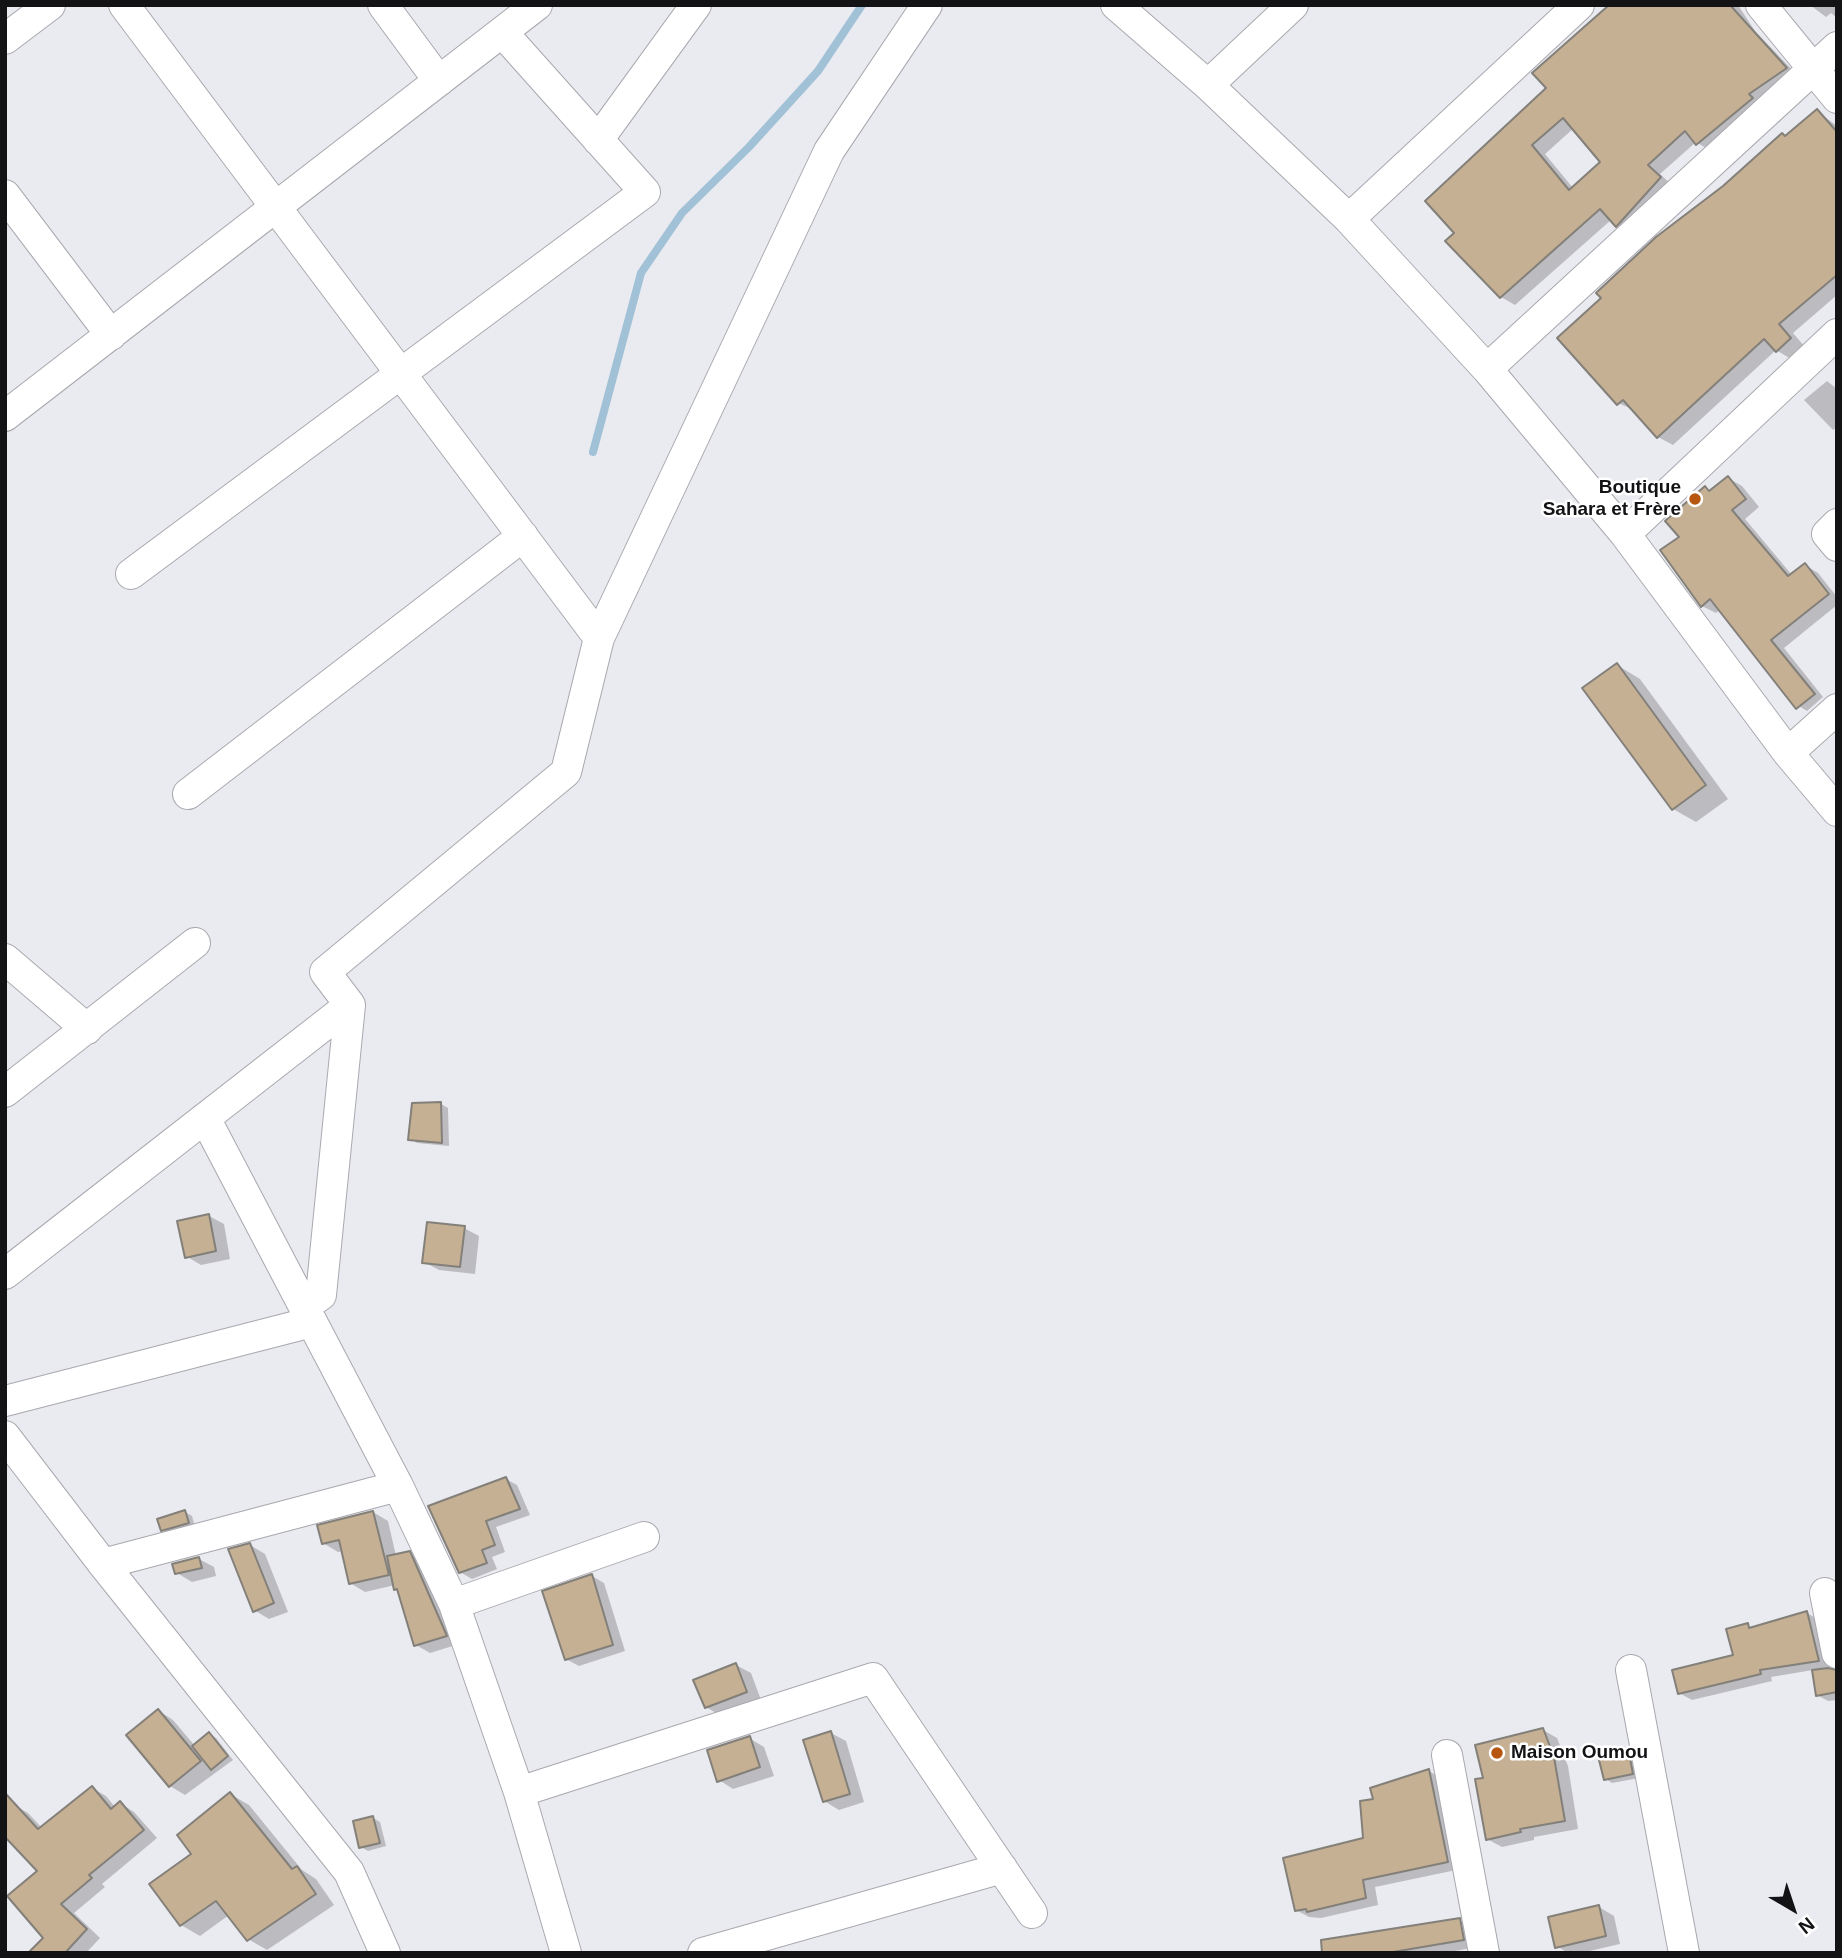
<!DOCTYPE html>
<html>
<head>
<meta charset="utf-8">
<style>
	body { margin:0 }
	#map { position:relative; width:1842px; height:1958px; overflow:hidden; background:#eaeaf1; font-family:Arial,sans-serif }
	canvas { display:block }
	.frame { position:absolute; inset:0; border:7px solid #131215; pointer-events:none }
	.north { position:absolute; left:1758px; top:1874px; width:70px; height:70px; -webkit-text-stroke:5px #fff; paint-order:stroke; rotate:141deg; font-size:19px; font-weight:700; line-height:28px; text-align:center; color:#131215 }
	.north::after { content:''; display:block; margin:auto; width:24px; height:32px; background:#131215; clip-path:polygon(50% 0,100% 100%,50% 72%,0 100%) }
</style>
</head>
<body>
<div id="map">
<canvas width="1842" height="1958"></canvas>
<div class="frame"></div>
<div class="north">N</div>
</div>
<script>
const ctx = document.querySelector('canvas').getContext('2d');
ctx.lineJoin = 'round';
function fill(path, color) { ctx.fillStyle = color; ctx.fill(path, 'evenodd'); }
const poly = rows => new Path2D(rows.map(r => 'M' + r).join(''));
function trace(path, color, width, dash) { ctx.strokeStyle = color; ctx.lineWidth = width; ctx.lineCap = dash ? 'butt' : 'round'; ctx.setLineDash(dash || []); ctx.stroke(path); }
function drawText(font, color, halo, rows, align = 'center') {
  ctx.font = font + ' Arial,sans-serif'; ctx.lineWidth = 5; ctx.setLineDash([]); ctx.textBaseline = 'middle'; ctx.strokeStyle = halo; ctx.fillStyle = color; for (const [text, x, y, turn = 0] of rows) {
    ctx.save(); ctx.translate(x, y); ctx.rotate((+turn || 0) * Math.PI / 180); ctx.textAlign = isNaN(turn) ? turn : align; if (halo) ctx.strokeText(text, 0, 0); ctx.fillText(text, 0, 0); ctx.restore();
  }
}
fill(poly([
	[1611,5,1738,5,1755,31,1799,77,1711,151,1696,142,1660,174,1673,186,1631,234,1611,220,1515,305,1501,297,1456,233,1549,88],
	[1574,128,1602,162,1573,188,1545,154],
	[1810,5,1837,5,1837,18,1831,13,1826,17],
	[1817,111,1837,126,1837,295,1793,333,1805,347,1791,359,1776,350,1673,445,1658,437,1634,410,1618,403,1787,137],
	[1827,381,1837,389,1837,427,1833,430,1804,400],
	[1728,478,1742,486,1759,507,1745,519,1792,575,1805,565,1818,573,1837,597,1837,605,1784,648,1823,697,1807,711,1794,703,1721,609,1716,613,1702,606,1682,537,1705,488,1711,492],
	[1617,665,1640,679,1728,799,1696,822,1673,809],
	[441,1104,448,1108,449,1146,417,1143,410,1139],
	[209,1216,224,1224,230,1259,201,1265,186,1256],
	[464,1228,479,1236,475,1274,439,1270,424,1262],
	[506,1479,517,1485,530,1515,496,1527,505,1552,492,1557,497,1569,472,1579,460,1572],
	[185,1512,192,1516,195,1527,170,1533,163,1529],
	[373,1512,388,1521,396,1556,409,1553,423,1561,459,1644,430,1653,416,1645,400,1591,395,1585,365,1592,350,1583,343,1551,338,1552,323,1543],
	[250,1545,265,1554,288,1612,269,1619,254,1610],
	[199,1559,214,1567,216,1576,192,1582,177,1573],
	[592,1576,604,1583,625,1651,579,1666,566,1659],
	[1807,1613,1819,1620,1830,1667,1824,1668,1837,1671,1837,1700,1828,1701,1817,1695,1813,1670,1771,1677,1772,1681,1692,1700,1679,1693,1735,1656,1747,1625,1754,1629],
	[736,1665,751,1673,761,1700,721,1716,706,1707],
	[159,1711,173,1720,195,1746,209,1734,216,1738,233,1760,185,1795,170,1786,129,1735],
	[1543,1730,1557,1738,1568,1766,1578,1829,1534,1837,1534,1840,1502,1847,1487,1839],
	[831,1733,846,1741,864,1802,839,1810,824,1801],
	[749,1738,764,1747,774,1776,733,1789,719,1780],
	[1628,1750,1634,1754,1639,1778,1612,1783,1606,1779],
	[1429,1771,1442,1779,1461,1869,1375,1887,1378,1905,1321,1918,1309,1917,1296,1910,1365,1839,1376,1801],
	[92,1788,106,1796,115,1807,120,1803,134,1812,157,1838,102,1884,105,1887,74,1913,100,1938,86,1953,31,1953,45,1938,39,1872,14,1805,28,1813,42,1828],
	[230,1794,249,1805,302,1870,316,1879,334,1905,267,1950,248,1939,229,1915,200,1936,181,1925,194,1854],
	[373,1818,380,1822,386,1846,368,1851,361,1847],
	[1599,1907,1614,1916,1620,1944,1581,1953,1568,1953,1557,1946],
	[1459,1920,1473,1928,1477,1947,1444,1953,1351,1953]
]), '#0003');
trace(poly([
	[593,452,641,273,682,213,749,147,818,71,862,5]
]), '#a1c1d6', 8);
const building = poly([
	[1609,5,1730,5,1787,68,1749,94,1753,98,1696,145,1685,131,1648,165,1661,177,1616,227,1600,209,1500,298,1445,241,1454,233,1425,201,1546,88,1532,73,1609,5],
	[1563,118,1600,162,1569,190,1532,145,1563,118],
	[1817,109,1837,132,1837,275,1779,324,1791,338,1776,352,1764,339,1657,438,1623,400,1617,405,1557,338,1601,298,1596,293,1656,237,1723,186,1782,133,1785,136,1817,109],
	[1728,476,1746,499,1732,510,1788,576,1805,563,1829,594,1771,640,1815,694,1796,709,1710,599,1701,607,1660,550,1679,537,1665,521,1705,486,1709,491,1728,476],
	[1617,663,1706,785,1672,810,1582,688,1617,663],
	[441,1102,442,1143,408,1140,412,1103,441,1102],
	[209,1214,216,1251,185,1258,177,1221,209,1214],
	[427,1222,465,1226,460,1267,422,1263,427,1222],
	[506,1477,520,1509,486,1521,495,1545,482,1550,487,1563,459,1573,428,1506,506,1477],
	[185,1510,189,1523,161,1531,157,1519,185,1510],
	[373,1511,389,1575,349,1584,339,1540,322,1544,317,1525,373,1511],
	[250,1543,274,1603,253,1612,228,1549,250,1543],
	[410,1551,447,1636,414,1646,397,1589,394,1590,387,1556,410,1551],
	[199,1557,202,1568,175,1574,172,1564,199,1557],
	[592,1574,613,1645,565,1660,542,1591,592,1574],
	[1807,1611,1819,1661,1760,1670,1761,1674,1678,1694,1672,1670,1733,1655,1726,1629,1748,1623,1749,1628,1807,1611],
	[736,1663,747,1692,705,1708,693,1680,736,1663],
	[1828,1668,1837,1670,1837,1692,1816,1696,1812,1670,1828,1668],
	[158,1709,201,1761,169,1787,126,1735,158,1709],
	[1543,1728,1554,1757,1565,1821,1520,1829,1521,1832,1486,1840,1475,1779,1483,1778,1475,1745,1543,1728],
	[831,1731,850,1794,823,1802,803,1740,831,1731],
	[209,1732,228,1756,211,1770,192,1746,209,1732],
	[750,1736,760,1767,717,1782,707,1750,750,1736],
	[1628,1748,1633,1774,1604,1780,1598,1756,1628,1748],
	[1429,1769,1448,1862,1363,1880,1366,1898,1307,1912,1306,1909,1295,1911,1283,1858,1363,1838,1360,1801,1373,1799,1370,1788,1429,1769],
	[92,1786,111,1809,120,1801,144,1830,89,1875,92,1878,61,1904,87,1929,65,1953,28,1953,43,1938,7,1896,37,1871,5,1837,5,1793,38,1829,92,1786],
	[230,1792,292,1869,297,1866,316,1894,247,1941,216,1901,180,1926,149,1884,191,1854,177,1835,230,1792],
	[373,1816,380,1843,359,1848,353,1821,373,1816],
	[1599,1905,1606,1936,1555,1948,1548,1917,1599,1905],
	[1460,1918,1464,1940,1387,1953,1322,1953,1321,1940,1460,1918]
]);
fill(building, '#c5b094');
trace(building, '#837f79', 2);
const minor = poly([
	[124,5,599,638],
	[383,5,439,81],
	[1116,5,1208,85,1349,219,1487,369,1625,534,1788,753,1837,811],
	[1761,5,1837,98],
	[5,39,50,5],
	[1208,85,1293,5],
	[598,140,696,5],
	[5,195,111,335],
	[1349,219,1579,5],
	[1487,369,1837,47],
	[5,416,537,5],
	[1837,524,1827,534,1837,546],
	[1625,534,1837,334],
	[131,574,645,192,502,32],
	[1788,753,1837,709],
	[188,794,523,536],
	[5,959,87,1029],
	[5,1092,195,943],
	[205,1118,398,1486,454,1604,519,1792,566,1953],
	[5,1274,350,1005],
	[304,1307,321,1295,350,1005,325,972,566,772,599,638,829,151,927,5],
	[5,1401,312,1322],
	[5,1436,103,1564,349,1872,385,1953],
	[103,1564,398,1486],
	[1825,1593,1837,1653],
	[454,1604,644,1537],
	[1631,1670,1684,1953],
	[1447,1755,1484,1953],
	[519,1792,873,1678,1032,1913],
	[703,1953,1002,1868]
]);
trace(minor, '#a9a8af', 32);
trace(minor, '#fff', 30);
for (const [x, y, r, color] of [
	[1695,499,7,"#b7570f"],
	[1497,1753,7,"#b7570f"]
]) { const dot = new Path2D(); dot.arc(x, y, r, 0, 2 * Math.PI); ctx.fillStyle = color; ctx.fill(dot); trace(dot, '#fff', 2.5); }
drawText('bold 19px', '#131215', '#fff', [
	["Boutique",1681,488],
	["Sahara et Frère",1681,510],
	["Maison Oumou",1511,1753,"left"]
], 'right');
</script>
</body>
</html>
